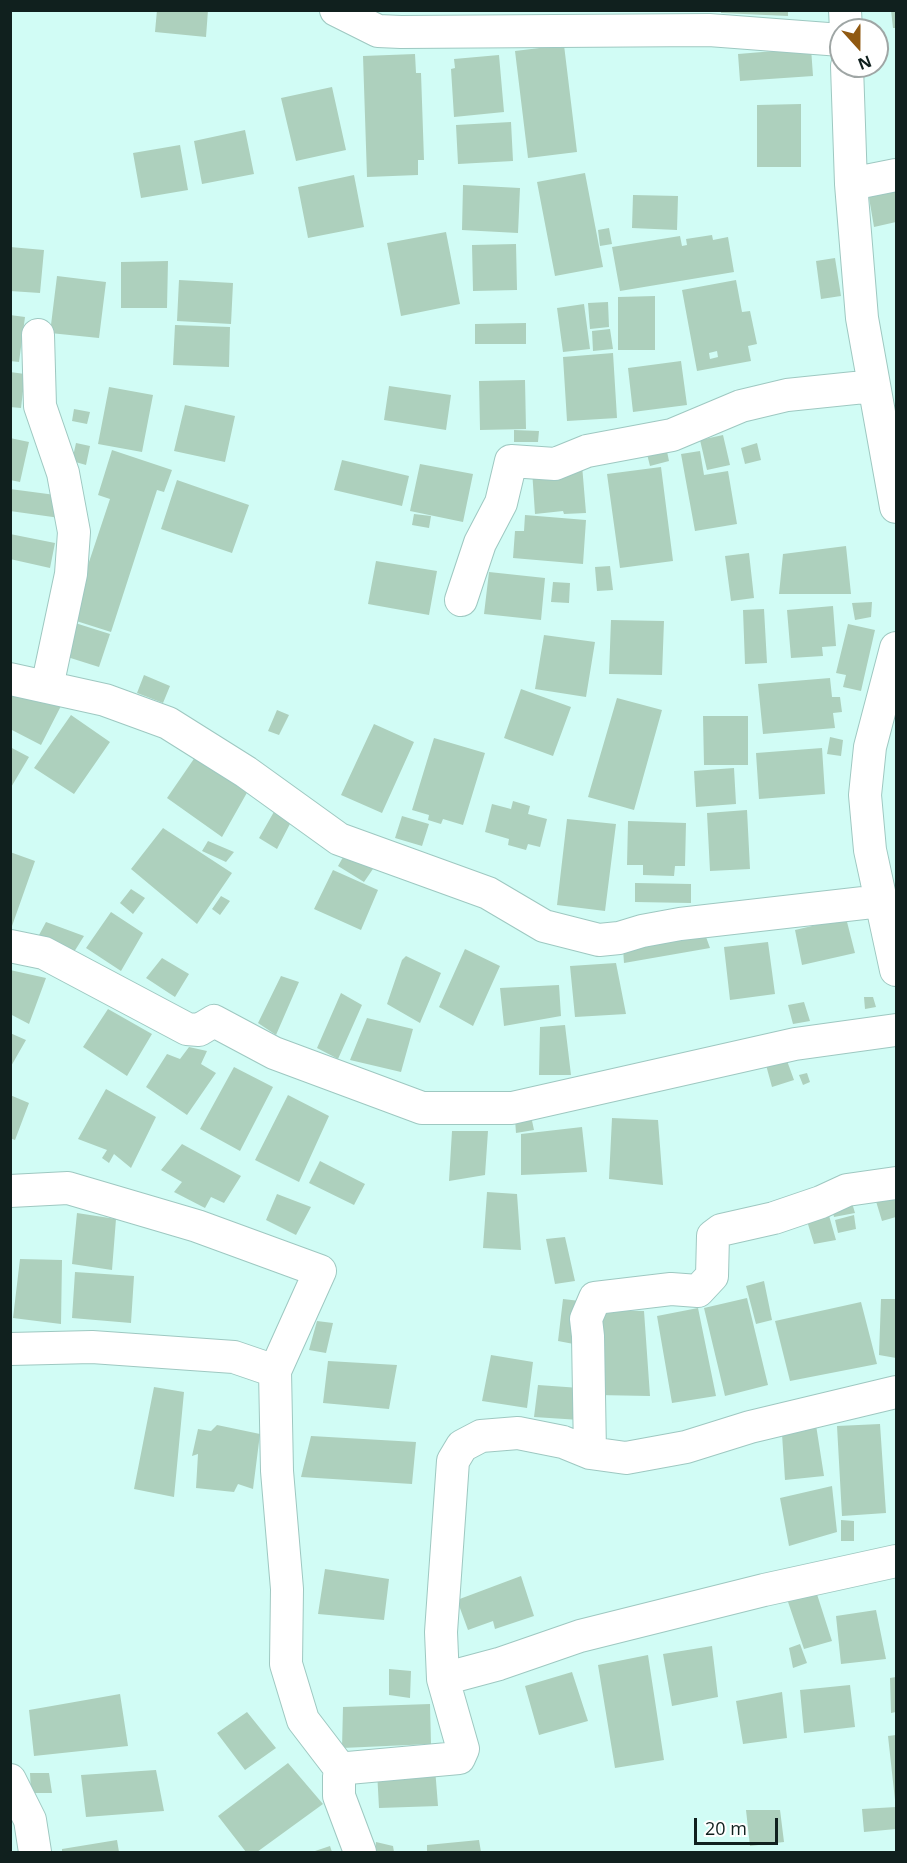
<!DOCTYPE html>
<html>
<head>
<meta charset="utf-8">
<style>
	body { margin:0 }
	#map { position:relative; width:907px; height:1863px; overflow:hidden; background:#d1fcf5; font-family:"Open Sans",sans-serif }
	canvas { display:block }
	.frame { position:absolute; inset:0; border:12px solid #10201e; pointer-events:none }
	.north { position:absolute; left:829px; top:18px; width:60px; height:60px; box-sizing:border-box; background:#fff; border:2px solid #9fa6a5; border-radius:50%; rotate:159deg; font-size:16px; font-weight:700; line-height:24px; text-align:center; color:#10201e }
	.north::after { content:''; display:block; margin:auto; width:21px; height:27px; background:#905911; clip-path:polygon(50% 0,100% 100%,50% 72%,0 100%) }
	.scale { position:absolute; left:694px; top:1818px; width:84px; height:27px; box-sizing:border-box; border:3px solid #10201e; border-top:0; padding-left:8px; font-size:18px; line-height:21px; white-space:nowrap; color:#10201e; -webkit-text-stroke:4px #fff; paint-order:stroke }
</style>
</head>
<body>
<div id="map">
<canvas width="907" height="1863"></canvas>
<div class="frame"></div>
<div class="north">N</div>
<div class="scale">20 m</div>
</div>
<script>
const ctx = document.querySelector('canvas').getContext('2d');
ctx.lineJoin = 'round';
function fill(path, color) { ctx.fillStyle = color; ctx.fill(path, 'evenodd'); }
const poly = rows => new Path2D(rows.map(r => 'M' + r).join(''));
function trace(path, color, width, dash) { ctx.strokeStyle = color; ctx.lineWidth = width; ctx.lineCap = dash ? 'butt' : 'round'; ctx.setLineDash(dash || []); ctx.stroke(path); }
fill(poly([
	[157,10,208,10,206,37,155,32],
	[721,10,788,10,788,16,721,13],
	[891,10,896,10,896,28,893,28],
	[564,45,577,152,528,158,515,51],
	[811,48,813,76,740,81,738,54],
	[415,54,416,73,421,73,424,160,418,160,418,175,367,177,363,56],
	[499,55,504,112,454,117,451,69,455,68,454,59],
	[332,87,346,150,296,161,281,98],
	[801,104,801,167,757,167,757,105],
	[511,122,513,161,458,164,456,125],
	[245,130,254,174,202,184,194,141],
	[180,145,188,190,141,198,133,153],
	[585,173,603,267,555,276,537,182],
	[354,175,364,227,308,238,298,187],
	[894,181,896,196,896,222,874,227,867,186],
	[463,185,520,188,518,233,462,230],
	[633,195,678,196,677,230,632,228],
	[609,228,612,244,600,246,598,230],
	[446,232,460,304,401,316,387,243],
	[712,235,713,240,728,237,734,272,620,291,612,247,680,236,682,246,687,245,686,239],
	[516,244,517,290,473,291,472,245],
	[10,247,44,250,40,293,10,291],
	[835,258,841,296,821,299,816,261],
	[168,261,167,308,121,308,121,262],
	[57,276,106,282,99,338,50,333],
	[179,280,233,283,231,324,177,321],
	[736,280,742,312,750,311,757,344,748,346,751,361,697,371,682,290],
	[717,351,718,357,710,359,709,353],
	[655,296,655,350,618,350,618,297],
	[608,302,609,327,590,329,588,303],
	[584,304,590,349,563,352,557,308],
	[10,315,25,317,19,362,10,361],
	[526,323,526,344,475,344,475,324],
	[175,325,230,327,229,367,173,365],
	[610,329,613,349,593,351,592,331],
	[613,353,617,418,567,421,563,357],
	[681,361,687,405,633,412,628,368],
	[10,372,25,374,21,408,10,407],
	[525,380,526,429,480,430,479,381],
	[389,386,451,395,446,430,384,420],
	[109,387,153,395,142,452,98,444],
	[185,405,235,416,225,462,174,451],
	[74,409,90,412,87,424,72,421],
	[514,430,539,431,538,442,514,442],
	[723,435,730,465,707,470,700,440],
	[10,438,29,442,20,482,10,480],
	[665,442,669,461,650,466,645,446],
	[76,443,90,446,86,465,72,461],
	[757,443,761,460,745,464,741,448],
	[112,450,172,470,164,492,157,490,111,632,70,619,110,499,98,495],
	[700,451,704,475,728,471,737,524,695,531,681,454],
	[342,460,409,476,402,506,334,490],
	[420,464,473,474,463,522,410,511],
	[582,465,586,513,564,514,563,511,535,514,532,470],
	[661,467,673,561,620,568,607,474],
	[177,480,249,505,232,553,161,529],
	[10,489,63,496,60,518,10,511],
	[414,514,431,516,429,528,412,525],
	[525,515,586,520,583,564,513,558,515,531,524,531],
	[10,534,55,543,50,568,10,559],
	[846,546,851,594,779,594,783,554],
	[749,553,754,598,731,601,725,556],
	[376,561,437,571,429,615,368,604],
	[610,566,613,590,597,591,595,567],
	[489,572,545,578,541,620,484,614],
	[553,582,570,583,569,603,551,602],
	[872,602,871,617,855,620,852,603],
	[833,606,836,646,822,647,823,656,791,658,787,610],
	[764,609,767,663,745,664,743,610],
	[611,620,664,621,662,675,609,674],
	[72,622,110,634,99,667,61,655],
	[848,624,875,630,861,691,843,687,846,675,836,673],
	[544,635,595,642,586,697,535,689],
	[144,675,170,686,163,703,137,693],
	[830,678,832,697,840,697,842,712,833,713,835,728,763,734,758,684],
	[19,684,61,706,41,745,10,729,10,701],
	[521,689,571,707,553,756,504,738],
	[617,698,662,710,634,810,588,797],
	[277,710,289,715,279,735,268,731],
	[71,715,110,742,74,794,34,768],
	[703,716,748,716,748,765,704,765],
	[374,724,414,742,382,813,341,795],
	[830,737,843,740,841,756,827,754],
	[434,738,485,753,463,825,443,819,441,824,428,820,429,815,412,810],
	[10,747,29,757,10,789],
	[822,748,825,794,759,799,756,753],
	[200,750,253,782,222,837,167,798],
	[734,768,736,804,696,807,694,771],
	[513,801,530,806,528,814,547,819,540,847,528,844,526,850,508,845,509,839,485,832,492,804,511,809],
	[275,810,292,820,277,849,259,838],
	[747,810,750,869,710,871,707,813],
	[402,816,429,824,422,846,395,838],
	[567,819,616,824,605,911,557,905],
	[628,821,686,823,685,866,675,866,674,876,643,875,643,865,627,865],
	[163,828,232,873,197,924,131,869],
	[208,841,234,852,226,862,202,851],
	[10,852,35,861,12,926,10,925],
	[346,852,375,866,364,882,338,866],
	[333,870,378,890,361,930,314,909],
	[635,883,691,884,691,903,635,902],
	[131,889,145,898,133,914,120,903],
	[221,896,230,901,220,915,212,909],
	[111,912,143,933,121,971,86,948],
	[846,918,855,953,802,965,795,930],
	[46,922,84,936,74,952,39,935],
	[705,934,710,948,624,963,623,949],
	[768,942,775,994,730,1000,724,947],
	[465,949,500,966,473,1026,439,1007],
	[406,956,441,973,420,1023,387,1004,402,960],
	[162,958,189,974,175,997,146,978],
	[616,963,626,1014,575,1017,570,966],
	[10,970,46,978,29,1024,10,1014],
	[281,976,299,982,276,1035,258,1023],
	[559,985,561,1016,504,1026,500,988],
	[341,993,362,1005,338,1059,317,1048],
	[864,997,873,997,876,1007,865,1009],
	[804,1002,810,1021,793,1024,788,1005],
	[108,1009,152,1034,127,1076,83,1047],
	[367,1018,413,1029,401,1072,350,1060],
	[565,1025,571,1075,539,1075,540,1027],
	[10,1033,26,1040,10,1068],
	[189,1047,207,1051,201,1064,216,1073,187,1115,146,1087,167,1054,180,1059],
	[786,1058,794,1080,772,1087,766,1065],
	[234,1067,273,1087,240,1151,200,1129],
	[807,1073,810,1082,803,1085,799,1075],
	[106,1089,156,1117,131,1168,114,1154,109,1163,102,1158,107,1150,78,1139],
	[10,1095,29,1103,15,1140,10,1138],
	[288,1095,329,1116,299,1182,255,1160],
	[531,1116,534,1130,516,1133,515,1119],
	[612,1118,658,1120,663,1185,609,1179],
	[582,1127,587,1172,521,1175,521,1134],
	[452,1131,488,1131,485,1175,449,1181],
	[182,1144,241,1176,224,1203,211,1197,205,1208,174,1192,182,1182,161,1170],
	[320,1161,365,1184,354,1205,309,1183],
	[896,1190,896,1217,882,1221,875,1198],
	[487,1192,517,1194,521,1250,483,1248],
	[277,1194,311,1207,296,1235,266,1220],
	[850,1196,855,1213,834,1217,830,1201],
	[826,1205,836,1240,814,1244,804,1211],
	[77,1213,116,1219,112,1270,72,1264],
	[854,1215,856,1229,838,1233,835,1220],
	[565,1237,575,1281,555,1284,546,1239],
	[20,1259,62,1260,61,1324,13,1318],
	[75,1272,134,1276,131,1323,72,1318],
	[764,1281,772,1320,756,1324,746,1286],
	[747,1298,768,1385,725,1396,704,1308],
	[563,1299,580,1301,579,1345,558,1341],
	[881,1299,896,1299,896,1358,879,1355],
	[861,1302,877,1364,790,1381,775,1321],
	[698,1308,716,1396,672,1403,657,1316],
	[596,1310,644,1311,650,1396,597,1395],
	[317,1321,333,1323,326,1353,309,1350],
	[491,1355,533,1362,527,1408,482,1401],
	[328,1361,397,1365,389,1409,323,1403],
	[538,1385,580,1388,580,1420,534,1417],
	[154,1387,184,1392,174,1497,134,1489],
	[880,1424,886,1513,842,1516,837,1426],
	[217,1425,260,1434,253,1489,238,1484,234,1492,196,1488,198,1454,192,1456,198,1429,211,1431],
	[816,1425,824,1476,785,1480,782,1434],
	[311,1436,416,1442,412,1484,301,1477],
	[832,1486,837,1532,789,1546,780,1498],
	[841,1520,854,1521,854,1541,841,1541],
	[325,1569,389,1579,384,1620,318,1614],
	[521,1576,534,1616,495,1629,493,1621,468,1630,457,1600],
	[815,1588,832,1641,804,1649,786,1596],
	[876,1610,886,1659,841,1664,836,1616],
	[800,1644,807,1663,793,1668,789,1648],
	[712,1646,718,1697,672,1706,663,1654],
	[648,1655,664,1760,615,1768,598,1665],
	[389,1669,411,1671,410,1698,389,1695],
	[572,1672,588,1721,539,1735,525,1686],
	[896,1677,896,1712,891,1713,890,1678],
	[850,1685,855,1727,804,1733,800,1690],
	[782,1692,787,1738,743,1744,736,1701],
	[120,1694,128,1746,34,1756,29,1710],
	[430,1704,431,1744,342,1748,343,1707],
	[247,1712,276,1748,245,1770,217,1733],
	[896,1735,896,1800,895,1800,888,1736],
	[288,1763,323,1804,257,1852,246,1852,218,1816],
	[435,1768,438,1806,379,1808,377,1771],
	[156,1770,164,1811,86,1817,81,1775],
	[30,1773,49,1773,52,1793,31,1793],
	[896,1807,896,1829,864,1832,862,1809],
	[746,1810,780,1810,784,1842,750,1846],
	[117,1840,119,1852,62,1852,62,1849],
	[479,1840,481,1852,427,1852,427,1845],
	[376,1842,393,1846,394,1852,375,1852],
	[330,1846,332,1852,312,1852]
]), '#add0bd');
const street = poly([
	[336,10,378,31,401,32,709,30,841,40],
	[845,10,846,30],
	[847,66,851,184,862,318,896,507],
	[851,184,896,175],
	[38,335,40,406,63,473,74,532,71,574,47,687],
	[461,600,480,543,501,503,511,461,555,464,587,451,672,435,741,406,787,395,874,386],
	[896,648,870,747,865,795,870,850,896,970],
	[10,679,105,700,168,723,246,772,339,839,488,893,544,926,599,940,619,938,642,931,680,924,881,901],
	[10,946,44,953,187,1029,199,1030,214,1021,274,1053,422,1108,512,1108,795,1044,896,1030],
	[10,1191,68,1188,197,1226,320,1271,275,1371],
	[10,1349,92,1347,234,1357,275,1371,277,1471,287,1589,286,1664,303,1720,342,1771],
	[590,1453,588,1336,586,1319,595,1298,671,1289,698,1291,712,1276,713,1236,721,1230,774,1218,821,1202,847,1190,896,1183],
	[443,1679,499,1664,580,1636,764,1590,896,1561],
	[10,1780,30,1820,35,1852],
	[360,1852,339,1796,339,1776,342,1771,348,1768,459,1758,463,1749,443,1679,441,1632,453,1461,462,1446,481,1436,518,1433,563,1442,590,1453,626,1458,686,1447,750,1427,896,1392]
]);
trace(street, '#9ec8c1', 34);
trace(street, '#fff', 32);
</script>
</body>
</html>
